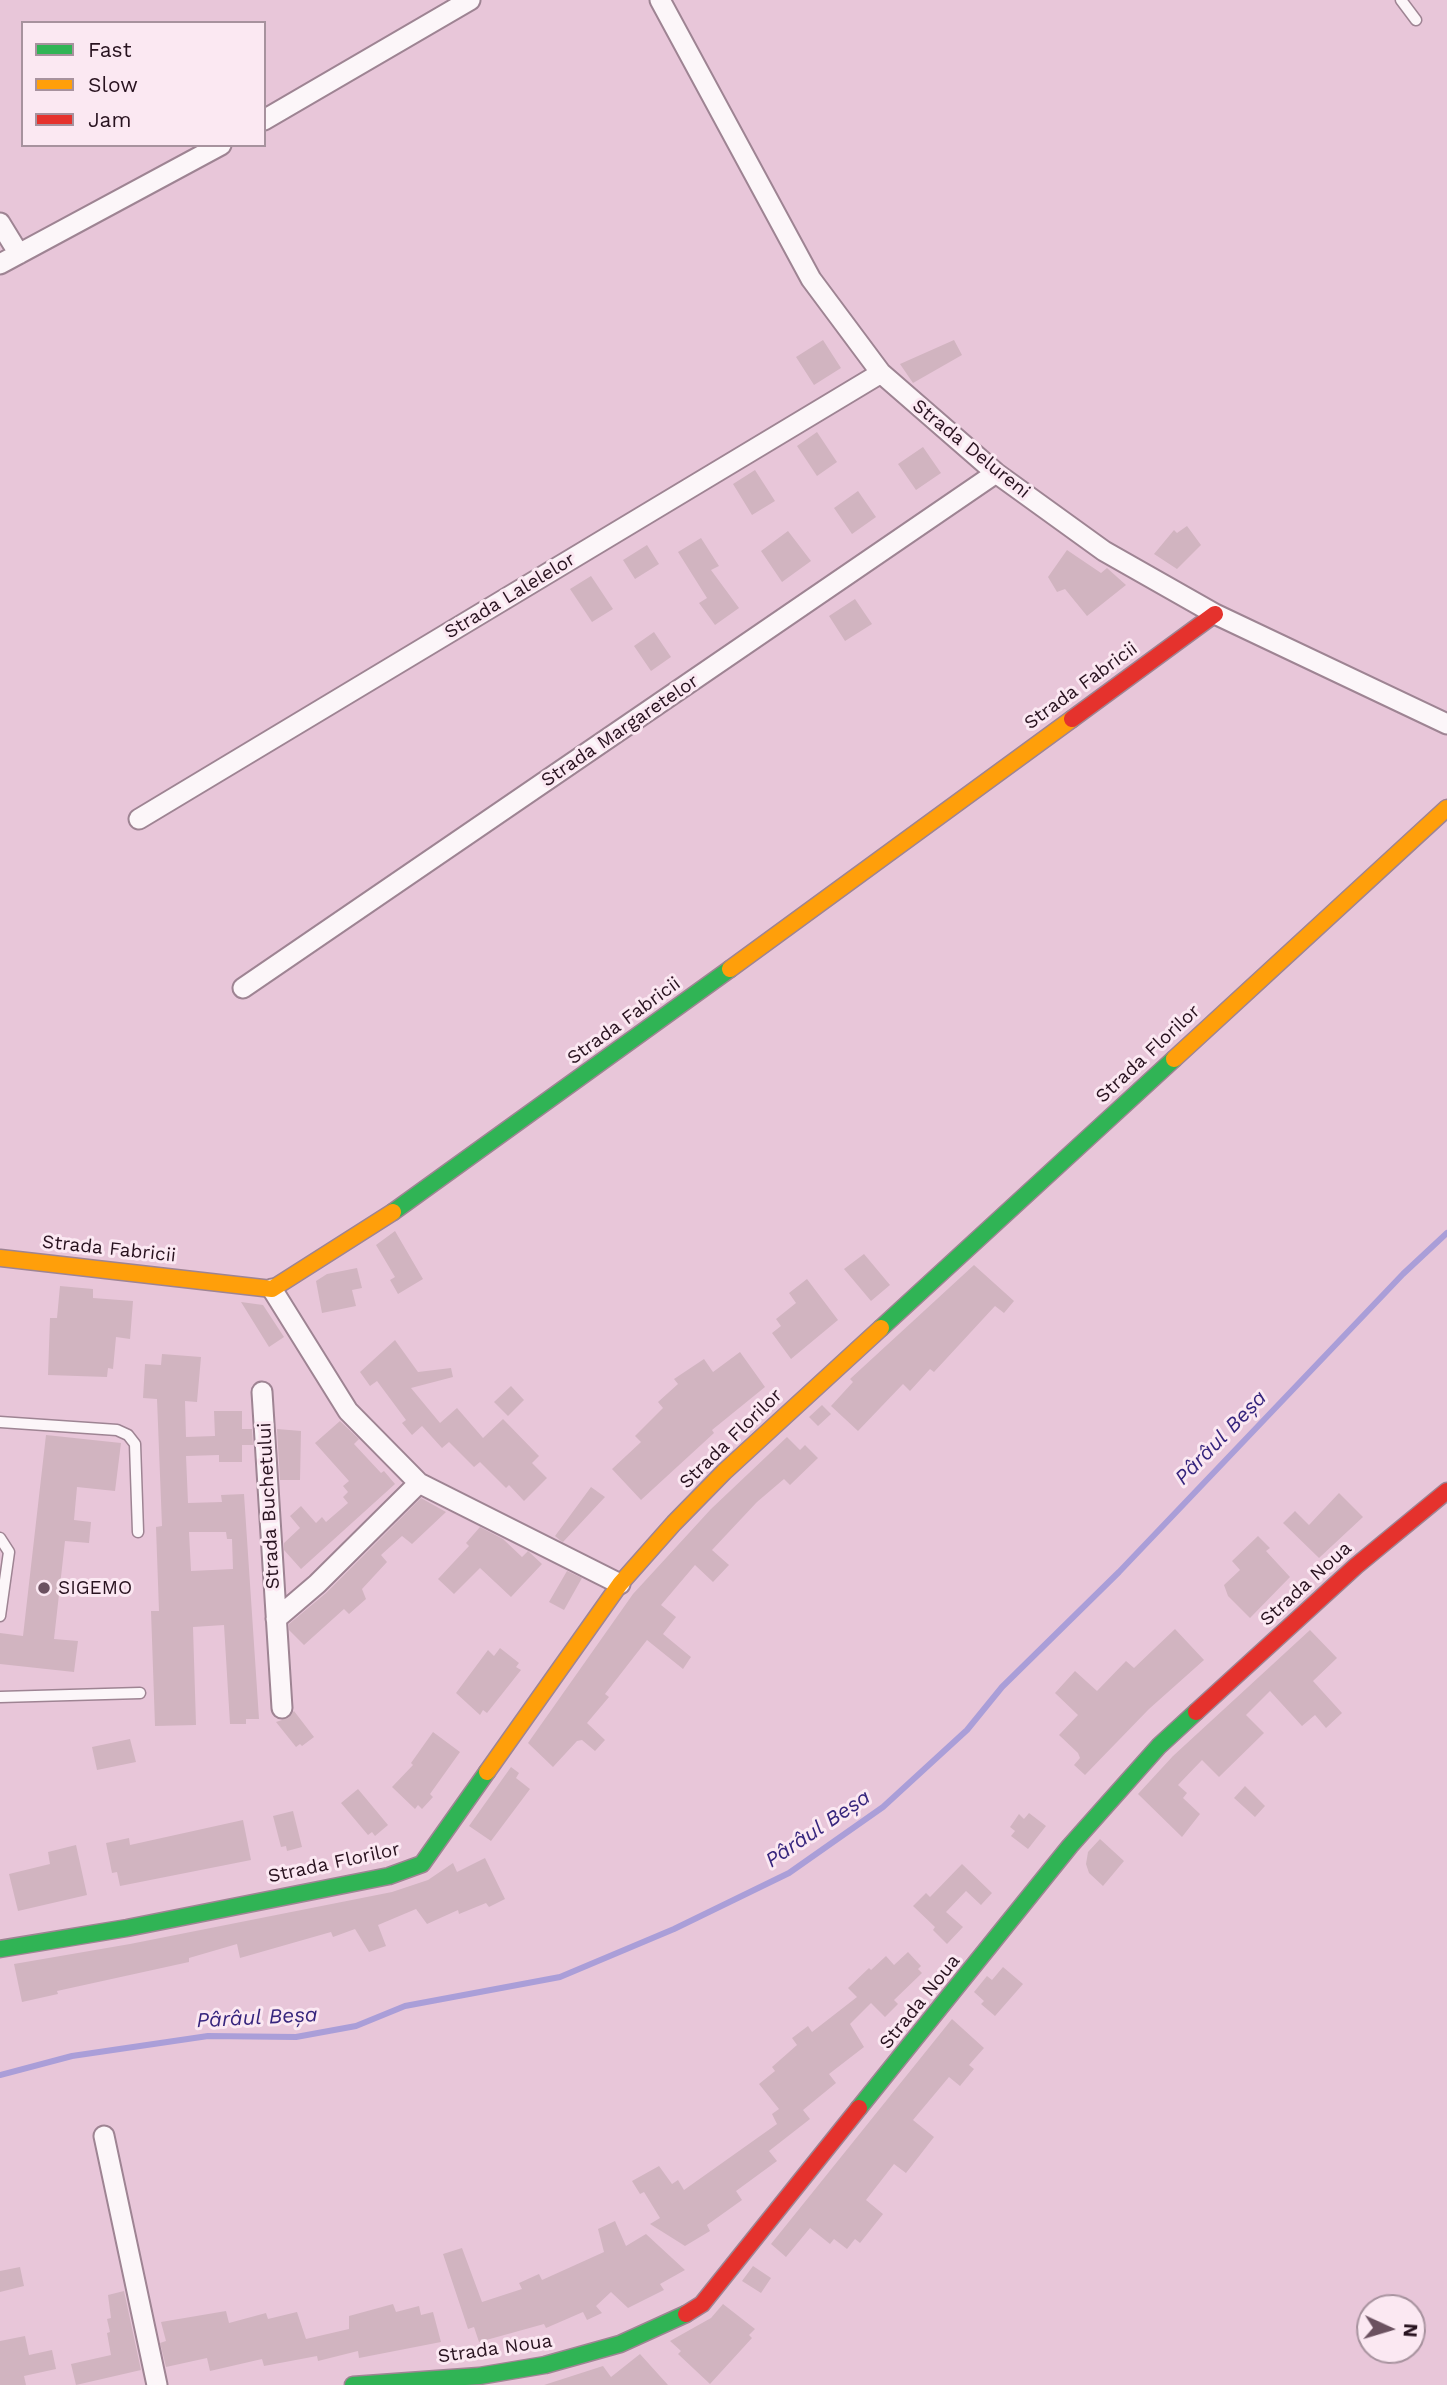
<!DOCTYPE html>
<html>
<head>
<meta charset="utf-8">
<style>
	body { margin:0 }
	#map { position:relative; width:1447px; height:2385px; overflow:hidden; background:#e8c6d9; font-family:"Work Sans",sans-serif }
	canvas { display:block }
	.legend { position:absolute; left:21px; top:21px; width:245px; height:126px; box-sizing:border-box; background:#fbe8f2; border:2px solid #a7929e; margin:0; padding:9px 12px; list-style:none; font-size:21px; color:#28121f }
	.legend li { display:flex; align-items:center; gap:14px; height:35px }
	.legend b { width:35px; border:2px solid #a7929e }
	.north { position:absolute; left:1356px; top:2294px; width:70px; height:70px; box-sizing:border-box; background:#fbe8f2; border:2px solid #a7929e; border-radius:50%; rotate:94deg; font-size:19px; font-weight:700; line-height:28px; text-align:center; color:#28121f }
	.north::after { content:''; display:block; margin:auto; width:24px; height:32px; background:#6b5160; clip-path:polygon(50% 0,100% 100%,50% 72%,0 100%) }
</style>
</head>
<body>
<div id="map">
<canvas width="1447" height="2385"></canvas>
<ul class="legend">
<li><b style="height:9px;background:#30b455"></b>Fast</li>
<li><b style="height:9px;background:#ff9f0a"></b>Slow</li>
<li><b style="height:9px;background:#e5322d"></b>Jam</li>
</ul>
<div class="north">N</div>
</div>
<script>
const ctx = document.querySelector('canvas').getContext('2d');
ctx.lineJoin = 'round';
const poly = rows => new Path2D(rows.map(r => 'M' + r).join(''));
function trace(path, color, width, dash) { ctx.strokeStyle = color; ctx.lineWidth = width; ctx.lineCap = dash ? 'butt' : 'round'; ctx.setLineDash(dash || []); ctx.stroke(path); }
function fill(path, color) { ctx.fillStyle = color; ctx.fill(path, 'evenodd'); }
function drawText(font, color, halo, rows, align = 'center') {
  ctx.font = font + ' "Work Sans",sans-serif'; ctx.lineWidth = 6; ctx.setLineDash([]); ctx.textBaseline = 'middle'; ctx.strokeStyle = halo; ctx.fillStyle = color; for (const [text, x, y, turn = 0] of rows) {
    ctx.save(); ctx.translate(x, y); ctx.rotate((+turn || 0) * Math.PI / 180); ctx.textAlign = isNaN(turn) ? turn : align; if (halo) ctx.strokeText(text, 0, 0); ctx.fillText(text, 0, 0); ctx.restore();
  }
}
trace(poly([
	[0,2075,72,2056,208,2036,296,2037,356,2026,405,2006,560,1977,674,1929,789,1873,883,1807,967,1730,1002,1687,1119,1572,1403,1274,1447,1233]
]), '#aa9ed8', 6);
fill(poly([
	[823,340,841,368,814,385,796,357],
	[954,340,962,355,913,383,900,364],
	[817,432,837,462,817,476,797,446],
	[923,447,941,473,916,490,898,464],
	[755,470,775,501,752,515,733,484],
	[858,491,876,517,852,534,834,508],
	[1187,526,1201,545,1177,569,1154,554,1174,530,1177,533],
	[788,531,811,561,782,582,761,551],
	[701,538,719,566,711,570,739,608,715,625,699,603,707,598,678,552],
	[647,545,659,564,635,579,623,560],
	[1067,550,1101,573,1107,568,1126,585,1087,616,1065,589,1057,592,1048,577],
	[591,576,613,609,592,622,570,589],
	[855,599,872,624,845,641,829,616],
	[654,632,671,657,651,671,634,646],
	[395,1231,423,1279,398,1294,390,1280,395,1277,376,1245],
	[864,1254,890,1285,871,1301,844,1269],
	[974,1265,1014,1301,1004,1313,995,1306,934,1372,930,1369,910,1391,903,1384,858,1431,831,1406,853,1382,850,1379],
	[357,1268,362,1288,352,1290,356,1306,322,1313,316,1281,327,1274],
	[807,1279,838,1320,791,1359,772,1333,781,1326,776,1319,796,1303,789,1293],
	[60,1286,93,1289,93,1298,133,1301,130,1339,116,1337,113,1369,108,1368,107,1377,48,1375,50,1318,57,1318],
	[241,1302,263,1305,284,1337,269,1347],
	[395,1340,418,1372,451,1368,453,1377,411,1388,440,1423,457,1408,483,1438,503,1419,539,1456,532,1463,547,1478,524,1501,509,1485,506,1488,480,1462,474,1467,449,1442,442,1448,422,1426,412,1435,402,1423,406,1420,377,1381,370,1386,360,1372],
	[740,1352,765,1387,712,1430,714,1433,641,1500,612,1469,641,1442,635,1436,663,1408,658,1402,678,1384,674,1379,704,1359,713,1372],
	[162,1354,201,1357,197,1402,185,1401,186,1437,215,1436,214,1411,242,1411,242,1429,252,1429,253,1445,242,1445,242,1462,219,1462,219,1455,186,1456,188,1503,222,1502,221,1495,244,1494,259,1719,246,1719,246,1724,230,1724,224,1625,193,1627,196,1725,155,1726,151,1611,159,1611,156,1527,162,1526,157,1399,143,1398,145,1364,161,1365],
	[189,1532,226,1532,227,1539,232,1539,233,1569,191,1571],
	[511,1386,524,1400,508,1416,494,1402],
	[822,1405,831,1414,818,1426,809,1417],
	[340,1421,359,1439,354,1444,381,1473,384,1471,395,1484,301,1569,284,1550,284,1543,300,1528,290,1516,301,1506,316,1523,322,1517,326,1522,348,1503,343,1497,348,1492,343,1486,349,1481,315,1443],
	[277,1429,301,1431,300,1480,280,1480],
	[46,1435,121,1443,115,1491,77,1487,74,1520,91,1522,89,1543,65,1541,54,1639,78,1641,74,1672,0,1664,0,1633,23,1636],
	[787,1437,800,1450,805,1445,818,1458,790,1485,784,1479,757,1502,712,1550,729,1565,713,1582,695,1565,661,1605,676,1617,663,1634,691,1657,683,1669,647,1640,605,1694,609,1697,587,1723,605,1740,595,1751,582,1740,577,1741,553,1767,528,1743,633,1594,711,1509],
	[591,1487,605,1497,563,1542,561,1541,555,1536],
	[1339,1493,1363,1517,1319,1558,1283,1523,1295,1511,1309,1525],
	[421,1498,446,1512,412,1544,402,1536,381,1555,387,1562,362,1589,366,1599,349,1614,344,1609,304,1645,289,1630,289,1624,326,1593],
	[480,1527,503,1539,522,1557,528,1551,542,1564,511,1597,480,1568,454,1594,438,1579,469,1546,466,1543],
	[1258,1536,1270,1548,1266,1551,1290,1577,1250,1618,1228,1596,1224,1585,1240,1570,1232,1561],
	[567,1571,582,1578,564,1610,549,1602],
	[1175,1629,1204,1660,1149,1709,1085,1775,1074,1765,1080,1758,1078,1753,1059,1735,1078,1715,1055,1693,1075,1671,1097,1691,1126,1661,1134,1668],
	[1310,1630,1337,1658,1313,1681,1342,1713,1326,1728,1315,1715,1302,1726,1270,1691,1246,1715,1264,1733,1219,1777,1202,1760,1178,1785,1187,1793,1183,1798,1200,1814,1182,1837,1138,1794,1173,1756],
	[500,1648,519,1663,516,1667,521,1670,487,1713,483,1710,480,1715,456,1693,488,1650,494,1656],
	[294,1711,314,1737,302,1746,300,1744,296,1747,276,1722,288,1718],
	[433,1732,460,1752,430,1794,433,1797,422,1809,418,1805,415,1809,392,1787,413,1765,411,1763],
	[130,1739,136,1762,97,1770,92,1747],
	[511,1767,519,1773,516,1778,530,1789,491,1841,469,1826],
	[1245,1786,1265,1806,1255,1817,1234,1798],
	[358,1789,388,1825,375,1836,372,1832,368,1835,341,1803],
	[293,1811,302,1847,287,1851,286,1846,281,1847,273,1816],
	[1029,1813,1046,1826,1028,1849,1011,1836,1015,1831,1010,1827,1019,1814,1024,1819],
	[243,1820,251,1860,120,1886,117,1872,112,1873,106,1843,129,1838,130,1845],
	[1100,1839,1124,1861,1103,1886,1089,1873,1086,1864,1088,1852],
	[76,1845,87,1895,18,1911,9,1874,50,1864,48,1852],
	[485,1858,505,1899,489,1907,486,1903,459,1914,458,1910,427,1924,416,1909,378,1925,386,1946,369,1952,355,1929,333,1937,331,1932,240,1958,237,1944,189,1958,189,1962,57,1991,58,1994,22,2002,14,1964,130,1944,392,1892,428,1880,453,1863,457,1872],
	[962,1864,992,1893,981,1905,966,1891,946,1912,963,1927,947,1944,933,1930,935,1927,913,1906,926,1893,930,1897],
	[908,1952,921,1966,918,1969,922,1973,894,2000,898,2004,885,2017,871,2003,850,2024,864,2047,829,2074,836,2083,803,2110,810,2119,769,2151,777,2161,736,2191,742,2200,707,2225,710,2231,685,2246,650,2224,660,2218,644,2192,640,2194,632,2181,659,2166,672,2184,678,2180,684,2190,777,2124,772,2114,779,2109,759,2084,775,2071,772,2067,797,2045,792,2038,808,2026,812,2032,857,1997,848,1988,869,1968,871,1970,886,1956,894,1965],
	[1003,1967,1023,1984,995,2016,981,2004,984,2001,974,1992,987,1976,992,1980],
	[952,2019,984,2048,969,2065,974,2069,960,2086,949,2077,913,2120,934,2137,906,2173,894,2164,866,2200,883,2214,860,2243,855,2239,847,2249,834,2239,830,2244,810,2228,786,2257,771,2244],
	[615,2221,626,2246,646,2234,685,2270,660,2284,664,2290,628,2308,611,2292,596,2306,602,2313,587,2320,583,2312,546,2328,544,2324,479,2342,474,2327,468,2329,443,2254,462,2248,482,2302,522,2289,519,2283,539,2274,542,2280,604,2252,598,2229],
	[753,2266,771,2278,761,2293,742,2281],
	[20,2267,24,2286,0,2292,0,2271],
	[124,2291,141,2370,76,2385,71,2364,111,2355,107,2333,110,2332,107,2319,111,2318,108,2295],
	[393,2304,396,2312,419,2306,421,2315,433,2312,441,2342,359,2358,358,2351,318,2361,317,2356,264,2366,262,2359,210,2371,207,2358,166,2367,160,2343,166,2341,161,2322,226,2311,229,2323,266,2313,268,2319,297,2312,306,2339,349,2329,349,2316],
	[723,2304,755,2329,749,2335,752,2338,710,2384,678,2354,681,2351,670,2341,711,2318],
	[25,2336,29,2355,52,2350,56,2369,24,2376,26,2385,0,2385,0,2341],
	[640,2354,668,2385,544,2385,603,2366,611,2377]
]), '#d1b4c0');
const lane = poly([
	[1401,0,1416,20],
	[0,1422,117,1430,128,1435,135,1444,138,1532],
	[0,1538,9,1552,0,1616],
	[0,1697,140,1693]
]);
const street = poly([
	[660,0,811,279,881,373,996,473,1104,551,1215,614,1447,724],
	[264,120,470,0],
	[0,223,19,254],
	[0,264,221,145],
	[139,819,881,373],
	[243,988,996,473],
	[272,1289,348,1411,419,1483,620,1584],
	[262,1392,282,1708],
	[276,1619,317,1584,419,1483],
	[104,2136,157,2385]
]);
const fast = poly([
	[393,1212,730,969],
	[881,1328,1174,1059],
	[0,1949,127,1928,389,1876,422,1864,487,1772],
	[859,2108,1070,1846,1159,1746,1196,1712],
	[353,2385,479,2376,545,2365,620,2344,686,2314]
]);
const slow = poly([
	[730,969,1072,719],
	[1174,1059,1447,808],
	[0,1258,272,1289,393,1212],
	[487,1772,620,1584,674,1523,724,1472,881,1328]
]);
const jam = poly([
	[1072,719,1215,614],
	[1196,1712,1356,1566,1447,1491],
	[686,2314,702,2304,859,2108]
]);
trace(lane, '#9e8493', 13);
trace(street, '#9e8493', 23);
trace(fast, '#9e8493', 19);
trace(slow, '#9e8493', 19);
trace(jam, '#9e8493', 19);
trace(lane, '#fcf6f9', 10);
trace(street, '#fcf6f9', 19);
trace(fast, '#30b455', 16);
trace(slow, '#ff9f0a', 16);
trace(jam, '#e5322d', 16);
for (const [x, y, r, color] of [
	[44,1588,7,"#6b5160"]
]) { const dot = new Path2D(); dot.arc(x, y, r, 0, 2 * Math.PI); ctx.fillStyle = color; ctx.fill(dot); trace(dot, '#fbe8f2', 2.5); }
drawText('19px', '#28121f', '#fbe8f2', [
	["Strada Delureni",971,449,39],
	["Strada Lalelelor",510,596,-31],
	["Strada Fabricii",1081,686,-36],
	["Strada Margaretelor",620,731,-34],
	["Strada Fabricii",624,1021,-36],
	["Strada Florilor",1148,1054,-43],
	["Strada Fabricii",109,1249,6],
	["Strada Florilor",731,1439,-44],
	["Strada Buchetului",269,1506,-93],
	["Strada Noua",1306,1584,-42],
	["Strada Florilor",334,1863,-12],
	["Strada Noua",920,2002,-51],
	["Strada Noua",495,2349,-8]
]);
drawText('19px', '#28121f', '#fbe8f2', [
	["SIGEMO",58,1588]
], 'left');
drawText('italic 21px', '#36257d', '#fbe8f2', [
	["Pârâul Beșa",1221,1438,-46],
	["Pârâul Beșa",818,1829,-34],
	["Pârâul Beșa",257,2018,-3]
]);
</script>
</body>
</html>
